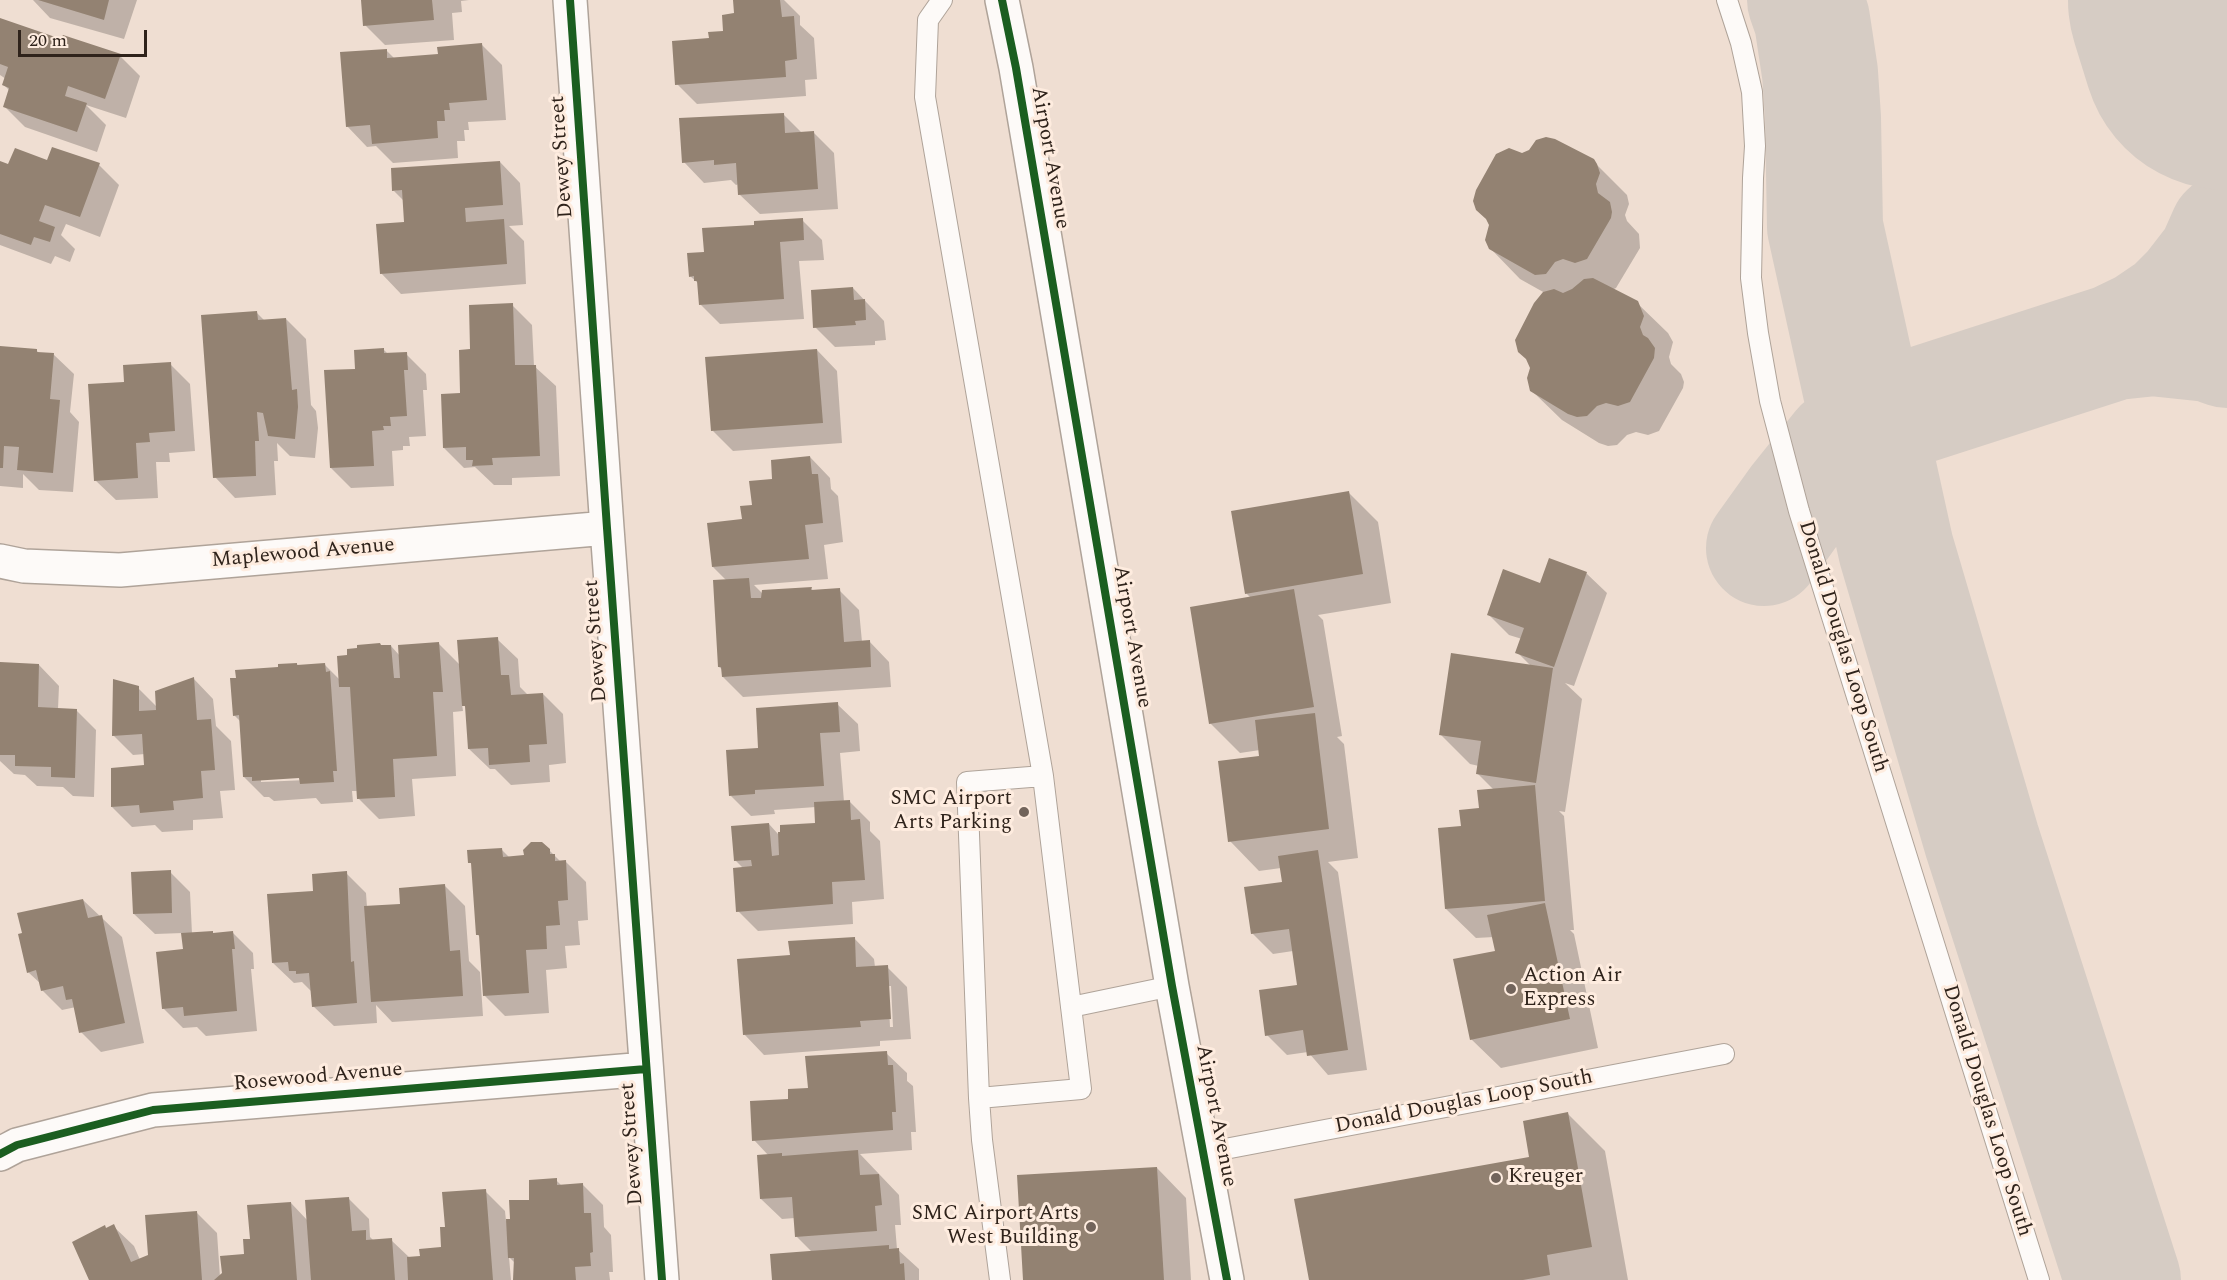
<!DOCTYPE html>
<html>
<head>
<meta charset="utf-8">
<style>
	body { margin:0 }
	#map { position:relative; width:2227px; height:1280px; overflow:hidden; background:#efded2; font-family:Spectral,serif }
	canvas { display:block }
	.scale { position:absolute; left:18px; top:30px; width:129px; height:27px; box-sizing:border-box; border:3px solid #2f231b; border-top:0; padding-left:8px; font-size:18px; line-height:21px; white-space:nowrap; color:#2f231b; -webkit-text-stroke:4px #feecdf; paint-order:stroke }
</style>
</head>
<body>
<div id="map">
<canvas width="2227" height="1280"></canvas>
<div class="scale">20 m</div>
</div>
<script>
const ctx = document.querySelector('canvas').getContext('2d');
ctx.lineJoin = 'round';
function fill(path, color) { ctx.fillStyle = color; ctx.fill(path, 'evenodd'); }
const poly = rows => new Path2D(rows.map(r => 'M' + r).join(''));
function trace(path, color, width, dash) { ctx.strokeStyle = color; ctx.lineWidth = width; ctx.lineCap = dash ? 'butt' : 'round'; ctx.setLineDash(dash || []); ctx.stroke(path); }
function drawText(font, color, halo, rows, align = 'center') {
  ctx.font = font + ' Spectral,serif'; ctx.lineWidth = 6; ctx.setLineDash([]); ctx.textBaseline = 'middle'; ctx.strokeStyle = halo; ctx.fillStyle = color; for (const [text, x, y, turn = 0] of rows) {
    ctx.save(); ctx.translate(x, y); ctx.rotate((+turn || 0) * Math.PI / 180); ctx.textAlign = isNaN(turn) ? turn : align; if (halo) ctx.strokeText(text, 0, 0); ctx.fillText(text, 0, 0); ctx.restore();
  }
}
fill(poly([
	[33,0,137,0,124,39,50,18],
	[363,0,469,0,461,1,462,12,452,13,454,40,385,45,365,25],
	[735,0,784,0,800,16,800,25,814,38,817,79,805,80,806,96,697,104,677,84,711,40,724,32,736,15],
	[0,20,62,41,120,56,140,76,126,118,86,105,106,125,97,152,25,127,5,107,10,91,4,85,6,79,0,75],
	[482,45,502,65,506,120,468,122,469,130,464,130,465,141,457,141,458,158,393,163,376,146,367,147,347,126,386,50,395,59,440,55],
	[783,114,802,133,814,133,834,153,838,209,760,214,739,194,739,184,736,185,731,180,704,183,684,162],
	[1522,155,1593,161,1627,195,1629,204,1625,215,1627,221,1639,234,1640,248,1616,288,1612,290,1637,303,1668,333,1673,342,1669,357,1671,364,1681,374,1684,382,1683,388,1659,431,1648,435,1636,432,1627,435,1617,445,1608,446,1599,443,1562,420,1531,390,1532,368,1528,360,1545,293,1520,279,1490,248],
	[48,162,99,165,119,185,100,237,66,224,61,235,75,249,70,262,55,256,51,264,0,245,0,163,9,166],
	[500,162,520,183,523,225,509,226,524,241,526,284,401,294,381,273,405,224,404,201,394,191],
	[802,220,822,240,824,260,799,261,804,319,720,324,700,304,699,284,690,276,705,253,756,226],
	[853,288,884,321,886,340,875,341,875,345,835,347,815,327],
	[512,305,532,325,534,366,556,386,560,476,512,478,512,485,494,485,475,467,464,468,444,448,462,395,472,351],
	[256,312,265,321,286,319,306,339,311,405,316,411,318,428,315,458,290,456,277,443,278,461,274,461,276,495,235,498,215,477],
	[0,347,36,350,39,353,53,354,74,374,70,412,79,422,73,492,39,490,23,474,23,488,0,486],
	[384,350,388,354,406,354,426,374,427,390,423,390,426,436,409,437,410,446,403,446,403,450,392,451,394,486,351,488,331,468,357,370],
	[817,350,837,371,842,443,733,451,713,431],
	[170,364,190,384,195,451,169,453,170,462,156,462,158,498,116,500,95,480,126,383],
	[810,457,830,478,831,489,838,496,843,542,824,545,828,579,754,585,763,594,811,588,814,592,839,590,859,610,862,642,869,641,889,662,891,687,743,697,723,677,723,670,719,667,727,581,713,567,774,480],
	[1348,492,1378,522,1391,603,1318,615,1323,620,1342,736,1337,737,1344,744,1358,858,1328,862,1338,872,1367,1070,1328,1075,1308,1052,1287,1055,1267,1035,1298,986,1293,951,1273,954,1252,933,1284,883,1281,868,1259,871,1230,841,1261,757,1260,750,1240,753,1210,723,1251,598,1246,593],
	[1586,573,1607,593,1574,686,1565,683,1582,699,1565,812,1559,811,1564,816,1574,930,1570,930,1574,934,1598,1048,1501,1068,1471,1039,1497,952,1494,937,1476,938,1446,909,1462,827,1480,809,1494,790,1478,774,1479,766,1470,764,1441,735,1531,666,1517,652,1522,639,1509,635,1489,615,1540,584],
	[497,639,518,659,520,687,528,695,543,694,563,714,566,763,549,765,550,782,511,785,495,769,490,769,469,749,467,708,462,704,463,711,453,712,456,776,412,779,415,816,379,819,358,798,358,791,352,791,353,802,321,804,316,798,274,801,269,797,264,797,244,777,241,722,234,715,280,668,297,664,299,667,325,665,340,680,382,647,391,646,400,656,438,643,461,666],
	[307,777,307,780,261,782,261,779],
	[0,664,39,665,59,686,58,709,76,710,96,730,94,797,73,796,63,787,37,786,25,775,14,774,0,761],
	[193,678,213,699,216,726,231,741,235,790,220,791,223,818,193,820,193,830,162,832,155,825,132,827,112,807,146,767,145,754,133,755,113,735,138,688,157,707],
	[837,704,858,724,860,751,840,753,844,802,849,801,870,822,870,831,880,841,884,899,852,902,853,924,758,931,738,911,743,868,735,860,769,824,778,834,817,824,816,807,774,810,775,814,751,816,731,796,760,749],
	[501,849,510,858,525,857,549,850,561,862,566,862,586,882,588,920,578,921,580,945,565,946,567,968,546,970,549,1013,505,1016,485,996,481,938,477,934,473,866,470,862],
	[170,872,190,892,192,934,233,933,253,953,254,969,251,969,257,1031,206,1036,197,1027,183,1028,163,1008,184,951,183,933,155,934,134,914],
	[346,873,366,893,367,907,401,905,445,886,465,906,469,961,480,972,483,1016,392,1022,376,1005,377,1023,334,1026,313,1006,311,991,302,982,294,983,273,963,315,892],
	[83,900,122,937,144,1043,101,1052,81,1032,76,1007,62,1010,42,990,41,984,28,972],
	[854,938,874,959,875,967,887,967,907,987,911,1039,880,1041,880,1046,764,1055,744,1034],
	[888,986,891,986,893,1027,890,1027],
	[886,1053,907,1073,907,1081,913,1086,916,1132,911,1132,912,1150,860,1154,899,1195,901,1225,895,1225,897,1249,919,1269,919,1280,773,1280,812,1252,796,1236,795,1218,782,1219,761,1199,769,1156,754,1140,790,1100],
	[1568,1114,1605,1151,1628,1280,1310,1280,1531,1158],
	[1157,1168,1186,1198,1191,1280,1025,1280],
	[556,1180,562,1186,583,1185,603,1205,604,1227,611,1235,613,1272,609,1272,610,1280,515,1280,515,1263,509,1257,511,1280,90,1280,107,1229,113,1226,134,1246,140,1260,149,1256,196,1212,217,1233,220,1277,245,1256,251,1240,291,1203,308,1221,349,1199,369,1219,370,1237,374,1241,391,1240,410,1258,421,1257,443,1249,447,1229,485,1191,505,1211,506,1221,511,1221,531,1201]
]), '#0003');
trace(poly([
	[1805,0,1812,20,1820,73,1823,118,1825,227,1896,549,1982,841,2123,1280],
	[2115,342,2144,328,2172,309,2191,290,2215,259,2227,232],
	[1764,548,1797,502,1841,447,1869,426,1892,414,2115,342,2153,338,2210,344,2227,350]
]), '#d6ccc4', 116);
trace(poly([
	[2213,0,2227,45]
]), '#d6ccc4', 290);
fill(poly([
	[38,0,109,0,104,20],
	[361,0,432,0,434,20,363,26],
	[733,0,780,0,782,17,794,16,797,59,785,61,786,77,675,85,672,41,709,38,708,32,723,31,722,15,734,13],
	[0,18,61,39,63,35,121,54,105,99,68,86,65,96,87,103,77,132,3,107,9,88,2,85,8,67,0,64],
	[482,43,487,100,449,103,450,110,444,110,445,121,437,121,438,138,372,144,370,125,346,127,340,52,387,49,387,58,438,54,437,47],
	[784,113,785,133,814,131,818,189,738,195,736,163,714,165,714,160,682,163,679,118],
	[1546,137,1555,139,1594,159,1597,164,1600,173,1596,184,1598,193,1610,202,1612,212,1611,218,1587,259,1575,263,1563,259,1555,262,1546,274,1535,275,1489,249,1485,240,1489,225,1486,219,1476,210,1473,201,1476,190,1496,154,1509,148,1522,153,1529,150,1536,140],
	[52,147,100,163,80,217,45,205,39,221,55,227,50,242,34,237,31,245,0,234,0,161,8,164,15,148,47,160],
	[500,161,503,205,465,208,466,222,504,219,507,264,380,274,376,224,404,222,402,190,392,191,391,168],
	[803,218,804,240,780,242,784,299,699,305,697,281,694,281,694,276,689,277,687,253,704,252,702,228,754,225,754,221],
	[1593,278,1638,301,1644,316,1640,327,1643,335,1648,338,1655,348,1654,358,1630,402,1618,406,1606,403,1597,406,1587,416,1577,417,1568,414,1530,391,1527,378,1530,368,1526,359,1518,352,1515,340,1534,303,1543,292,1554,289,1563,293,1572,289,1584,279],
	[853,287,854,300,865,299,866,320,855,321,856,325,813,328,811,290],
	[513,303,515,365,536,365,540,456,492,458,493,465,472,466,473,460,466,460,466,447,443,448,441,394,460,393,459,350,470,349,469,305],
	[257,311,258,320,286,318,292,390,297,389,298,407,295,439,268,436,263,413,257,412,259,441,255,441,256,476,213,478,201,315],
	[0,346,37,349,37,352,54,353,50,399,60,400,53,473,17,470,19,447,4,446,3,468,0,468],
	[384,348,384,353,407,352,408,370,404,370,407,416,390,417,391,426,383,426,384,430,372,431,374,466,330,468,324,370,355,369,354,350],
	[817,349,823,423,711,431,705,357],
	[171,362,175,431,149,433,150,442,136,443,138,478,94,481,88,384,124,382,123,365],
	[810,456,812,474,818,474,823,523,805,525,809,559,712,567,707,523,742,519,740,506,752,505,749,481,772,479,771,460],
	[1349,491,1363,574,1245,594,1231,511],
	[1549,558,1587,572,1554,667,1515,653,1524,628,1487,615,1503,569,1540,583],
	[749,578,751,598,761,598,762,590,812,587,811,590,840,588,844,642,870,640,871,667,722,677,721,667,718,667,713,580],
	[1294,589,1314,707,1209,724,1190,607],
	[498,637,501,675,509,675,511,695,543,693,547,744,529,745,530,762,489,765,488,748,468,749,465,706,462,706,457,640],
	[439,642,443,692,433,692,437,756,393,759,395,797,357,799,350,687,339,687,337,656,347,655,347,649,357,648,357,645,380,643,381,645,391,645,394,678,400,678,398,645],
	[1451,653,1553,668,1536,783,1476,774,1481,741,1439,735],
	[0,662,39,664,38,707,77,709,75,778,51,777,51,767,15,766,15,755,0,755],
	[297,663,297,665,325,663,326,672,330,671,337,771,333,771,334,782,300,784,299,778,252,781,252,777,243,777,239,715,233,716,230,678,236,678,235,670,278,667,278,664],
	[194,677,197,720,211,719,215,770,201,771,203,798,173,801,174,810,140,813,139,805,111,807,111,768,144,765,142,734,112,736,113,679,139,686,139,711,156,710,155,691],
	[838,702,840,732,820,733,824,786,755,790,755,794,729,796,726,750,758,748,756,708],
	[1315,713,1329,829,1228,842,1218,761,1259,756,1255,720],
	[1535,785,1545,901,1445,909,1438,828,1461,826,1459,810,1479,808,1477,790],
	[850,800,851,820,860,819,865,880,832,882,833,904,736,912,733,868,752,866,751,860,734,861,731,826,769,823,772,856,779,855,778,832,780,832,780,825,815,823,814,802],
	[531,842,542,842,550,849,550,854,555,854,555,861,566,860,568,900,558,901,560,925,546,926,547,949,526,950,529,993,483,996,479,935,476,935,471,863,468,863,467,850,502,848,503,857,524,855,523,850],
	[1318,850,1348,1050,1307,1056,1303,1030,1265,1036,1259,990,1297,985,1289,929,1251,934,1244,887,1282,882,1278,856],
	[171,870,172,913,133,914,131,872],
	[347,871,351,962,354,961,357,1003,312,1007,309,973,296,974,296,971,289,971,288,962,272,963,267,894,313,891,312,874],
	[445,884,450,951,460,950,463,996,371,1002,364,906,400,904,399,888],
	[83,899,88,918,102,915,125,1023,79,1033,72,999,66,1000,63,986,41,991,36,970,27,973,18,934,22,933,17,913],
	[1545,903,1570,1019,1470,1040,1453,959,1495,951,1487,915],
	[213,931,213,933,233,931,235,949,232,949,237,1011,184,1016,183,1007,162,1009,156,952,183,949,181,933],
	[855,937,856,967,888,965,891,1019,860,1021,861,1027,743,1035,737,959,790,955,788,941],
	[887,1051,888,1065,893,1065,896,1112,892,1112,893,1130,752,1141,750,1101,788,1099,788,1089,808,1088,805,1056],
	[1568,1112,1592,1247,1547,1255,1550,1275,1523,1280,1309,1280,1294,1199,1529,1157,1523,1121],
	[858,1150,860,1175,879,1174,882,1205,875,1206,877,1231,795,1237,792,1197,760,1199,757,1155,782,1153,782,1156],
	[1157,1167,1164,1280,1023,1280,1017,1175],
	[557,1178,557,1185,583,1183,584,1213,591,1213,593,1252,590,1253,591,1266,575,1267,576,1280,513,1280,514,1258,508,1258,506,1219,510,1219,509,1200,529,1200,529,1180],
	[486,1189,493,1280,408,1280,407,1257,420,1256,419,1249,441,1247,440,1227,445,1227,442,1192],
	[349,1197,352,1231,366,1230,366,1240,392,1238,395,1280,311,1280,305,1200],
	[291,1202,297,1280,214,1280,222,1273,220,1256,244,1254,243,1239,250,1239,247,1205],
	[197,1211,202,1280,89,1280,72,1242,105,1225,106,1228,114,1224,131,1262,148,1255,145,1215],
	[889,1245,889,1249,899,1248,900,1264,904,1263,905,1280,772,1280,770,1254]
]), '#938272');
const lane = poly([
	[942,0,928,20,925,97,1043,776],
	[1727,0,1741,43,1752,92,1755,146,1753,178,1751,278,1758,333,1770,401,1799,511,2039,1280],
	[1071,1007,1172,986],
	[979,1098,1081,1089,1043,776,967,782,979,1098,982,1140,1000,1280],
	[1204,1153,1724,1054]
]);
const street = poly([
	[570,0,607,528,662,1280],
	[0,561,24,566,120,570,607,528],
	[0,1154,17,1145,153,1110,646,1069]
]);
const secondary = poly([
	[1002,0,1016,68,1172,986,1227,1280]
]);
trace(lane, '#afa399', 22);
trace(street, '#afa399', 36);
trace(secondary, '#afa399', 36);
trace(lane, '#fdfaf8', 20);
trace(street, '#fdfaf8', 33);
trace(secondary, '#fdfaf8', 33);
trace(poly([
	[570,0,607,528,662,1280],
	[1002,0,1016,68,1172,986,1227,1280],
	[0,1154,17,1145,153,1110,646,1069]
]), '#1b5e20', 8);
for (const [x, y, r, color] of [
	[1024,812,6,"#72645b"],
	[1511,989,6,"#72645b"],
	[1496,1178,6,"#72645b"],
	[1091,1227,6,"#72645b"]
]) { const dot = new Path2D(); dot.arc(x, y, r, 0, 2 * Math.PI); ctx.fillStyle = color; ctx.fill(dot); trace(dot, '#feecdf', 2); }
drawText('21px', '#2f231b', '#feecdf', [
	["Dewey Street",563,157,-94],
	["Airport Avenue",1049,158,80],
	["Maplewood Avenue",303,554,-5],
	["Airport Avenue",1131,637,80],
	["Dewey Street",597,641,-94],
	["Donald Douglas Loop South",1842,647,73],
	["Rosewood Avenue",318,1078,-5],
	["Donald Douglas Loop South",1464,1103,-11],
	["Donald Douglas Loop South",1986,1111,73],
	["Airport Avenue",1215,1116,79],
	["Dewey Street",633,1144,-94]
]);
drawText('21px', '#2f231b', '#feecdf', [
	["SMC Airport",1012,800],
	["Arts Parking",1012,824],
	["Action Air",1523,977,"left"],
	["Express",1523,1001,"left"],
	["Kreuger",1508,1178,"left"],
	["SMC Airport Arts",1079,1215],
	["West Building",1079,1239]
], 'right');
</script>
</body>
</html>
